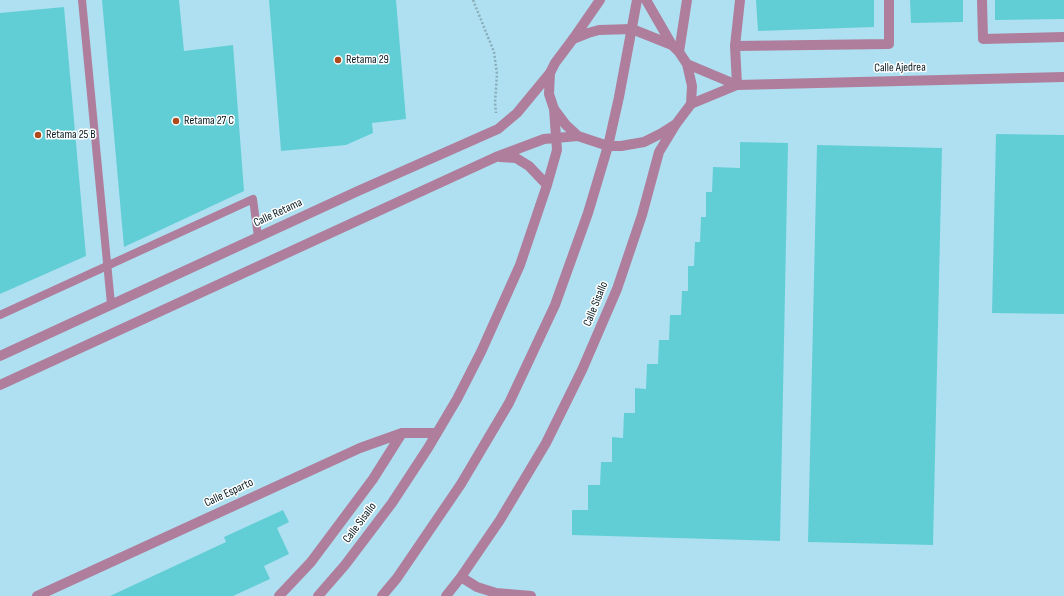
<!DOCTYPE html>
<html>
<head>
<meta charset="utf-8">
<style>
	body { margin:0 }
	canvas { display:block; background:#c3eefd }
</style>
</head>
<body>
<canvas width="1064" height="596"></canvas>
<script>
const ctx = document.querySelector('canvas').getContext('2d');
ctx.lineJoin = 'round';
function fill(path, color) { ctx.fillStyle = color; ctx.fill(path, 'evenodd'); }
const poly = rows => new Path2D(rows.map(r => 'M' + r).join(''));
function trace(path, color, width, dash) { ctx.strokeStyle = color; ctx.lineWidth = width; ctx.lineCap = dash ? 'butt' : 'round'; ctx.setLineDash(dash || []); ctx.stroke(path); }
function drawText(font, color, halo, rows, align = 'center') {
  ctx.font = font + ' "Sofia Sans Condensed",sans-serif'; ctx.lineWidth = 3; ctx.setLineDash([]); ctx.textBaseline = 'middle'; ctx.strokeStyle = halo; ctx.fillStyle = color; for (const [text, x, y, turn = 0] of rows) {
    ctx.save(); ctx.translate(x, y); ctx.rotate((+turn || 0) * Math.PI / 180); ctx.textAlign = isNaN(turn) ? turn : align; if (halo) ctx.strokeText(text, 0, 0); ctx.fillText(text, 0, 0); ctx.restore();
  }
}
fill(poly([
	[0,0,1064,0,1064,596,0,596]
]), '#afe0f1');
fill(poly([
	[102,0,179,0,184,51,233,45,244,191,124,247],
	[269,0,396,0,406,119,372,123,373,133,346,145,281,151],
	[756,0,874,0,874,27,758,31],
	[910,0,963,0,963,22,911,23],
	[995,0,1064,0,1064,19,995,20],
	[64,7,86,256,0,294,0,13],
	[996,134,1064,135,1064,314,992,313],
	[740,142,788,143,780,541,572,535,572,510,588,510,588,485,600,485,601,462,612,462,612,437,623,438,624,413,635,413,635,388,646,389,647,364,658,364,659,340,669,340,670,315,681,315,682,291,688,291,688,266,694,266,695,242,700,242,701,217,706,217,706,192,712,192,713,167,740,168],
	[817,145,942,148,933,545,808,542],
	[283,510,289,522,277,528,289,554,264,566,270,579,233,596,110,596,226,542,224,537]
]), '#61ced6');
trace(poly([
	[473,0,494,52,497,74,495,103,496,113]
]), '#89adb9', 2.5, [2, 2]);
trace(poly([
	[82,0,111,304],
	[0,315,253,199,258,237]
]), '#af7e9c', 8);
trace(poly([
	[982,0,983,39,1064,37],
	[735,46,889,44,889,0],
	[679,52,687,0],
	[687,64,737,85],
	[737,85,735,46,740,0],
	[691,104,737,85,1064,77],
	[500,157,516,158,529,166,547,185],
	[0,356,358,191,498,129,517,113,550,73],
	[0,385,496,157,544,139,578,136],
	[461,577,477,587,496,593,531,596],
	[37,596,360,448,402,433,437,433],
	[279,596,311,562,373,479,402,433],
	[318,596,345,565,392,503,428,448,457,399,481,352,520,265,547,185,557,150,554,109],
	[446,596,461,577,500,520,546,443,582,370,617,289,642,215,659,152,676,124,691,104,692,86,687,64,679,52,672,45,632,29,599,30,588,33,573,39,555,63,550,73,549,94,554,109,566,125,578,136,608,146,621,146,644,142,662,133,676,124]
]), '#af7e9c', 10);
trace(poly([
	[646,0,672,45],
	[573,39,600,0],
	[382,596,397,578,461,484,509,403,555,305,588,213,608,146,619,97,637,0]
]), '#af7e9c', 10);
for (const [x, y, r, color] of [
	[338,60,4,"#ae491b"],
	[176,121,4,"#ae491b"],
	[38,135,4,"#ae491b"]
]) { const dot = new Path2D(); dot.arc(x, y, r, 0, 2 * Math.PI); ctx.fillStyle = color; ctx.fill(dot); trace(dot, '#fff', 1.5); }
drawText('12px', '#051a21', '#fff', [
	["Retama 29",346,60],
	["Retama 27 C",184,121],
	["Retama 25 B",46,135]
], 'left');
drawText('12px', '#051a21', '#fff', [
	["Calle Ajedrea",900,68,-1],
	["Calle Retama",278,213,-25],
	["Calle Sisallo",596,304,-68],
	["Calle Esparto",229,493,-25],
	["Calle Sisallo",360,523,-53]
]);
</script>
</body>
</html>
